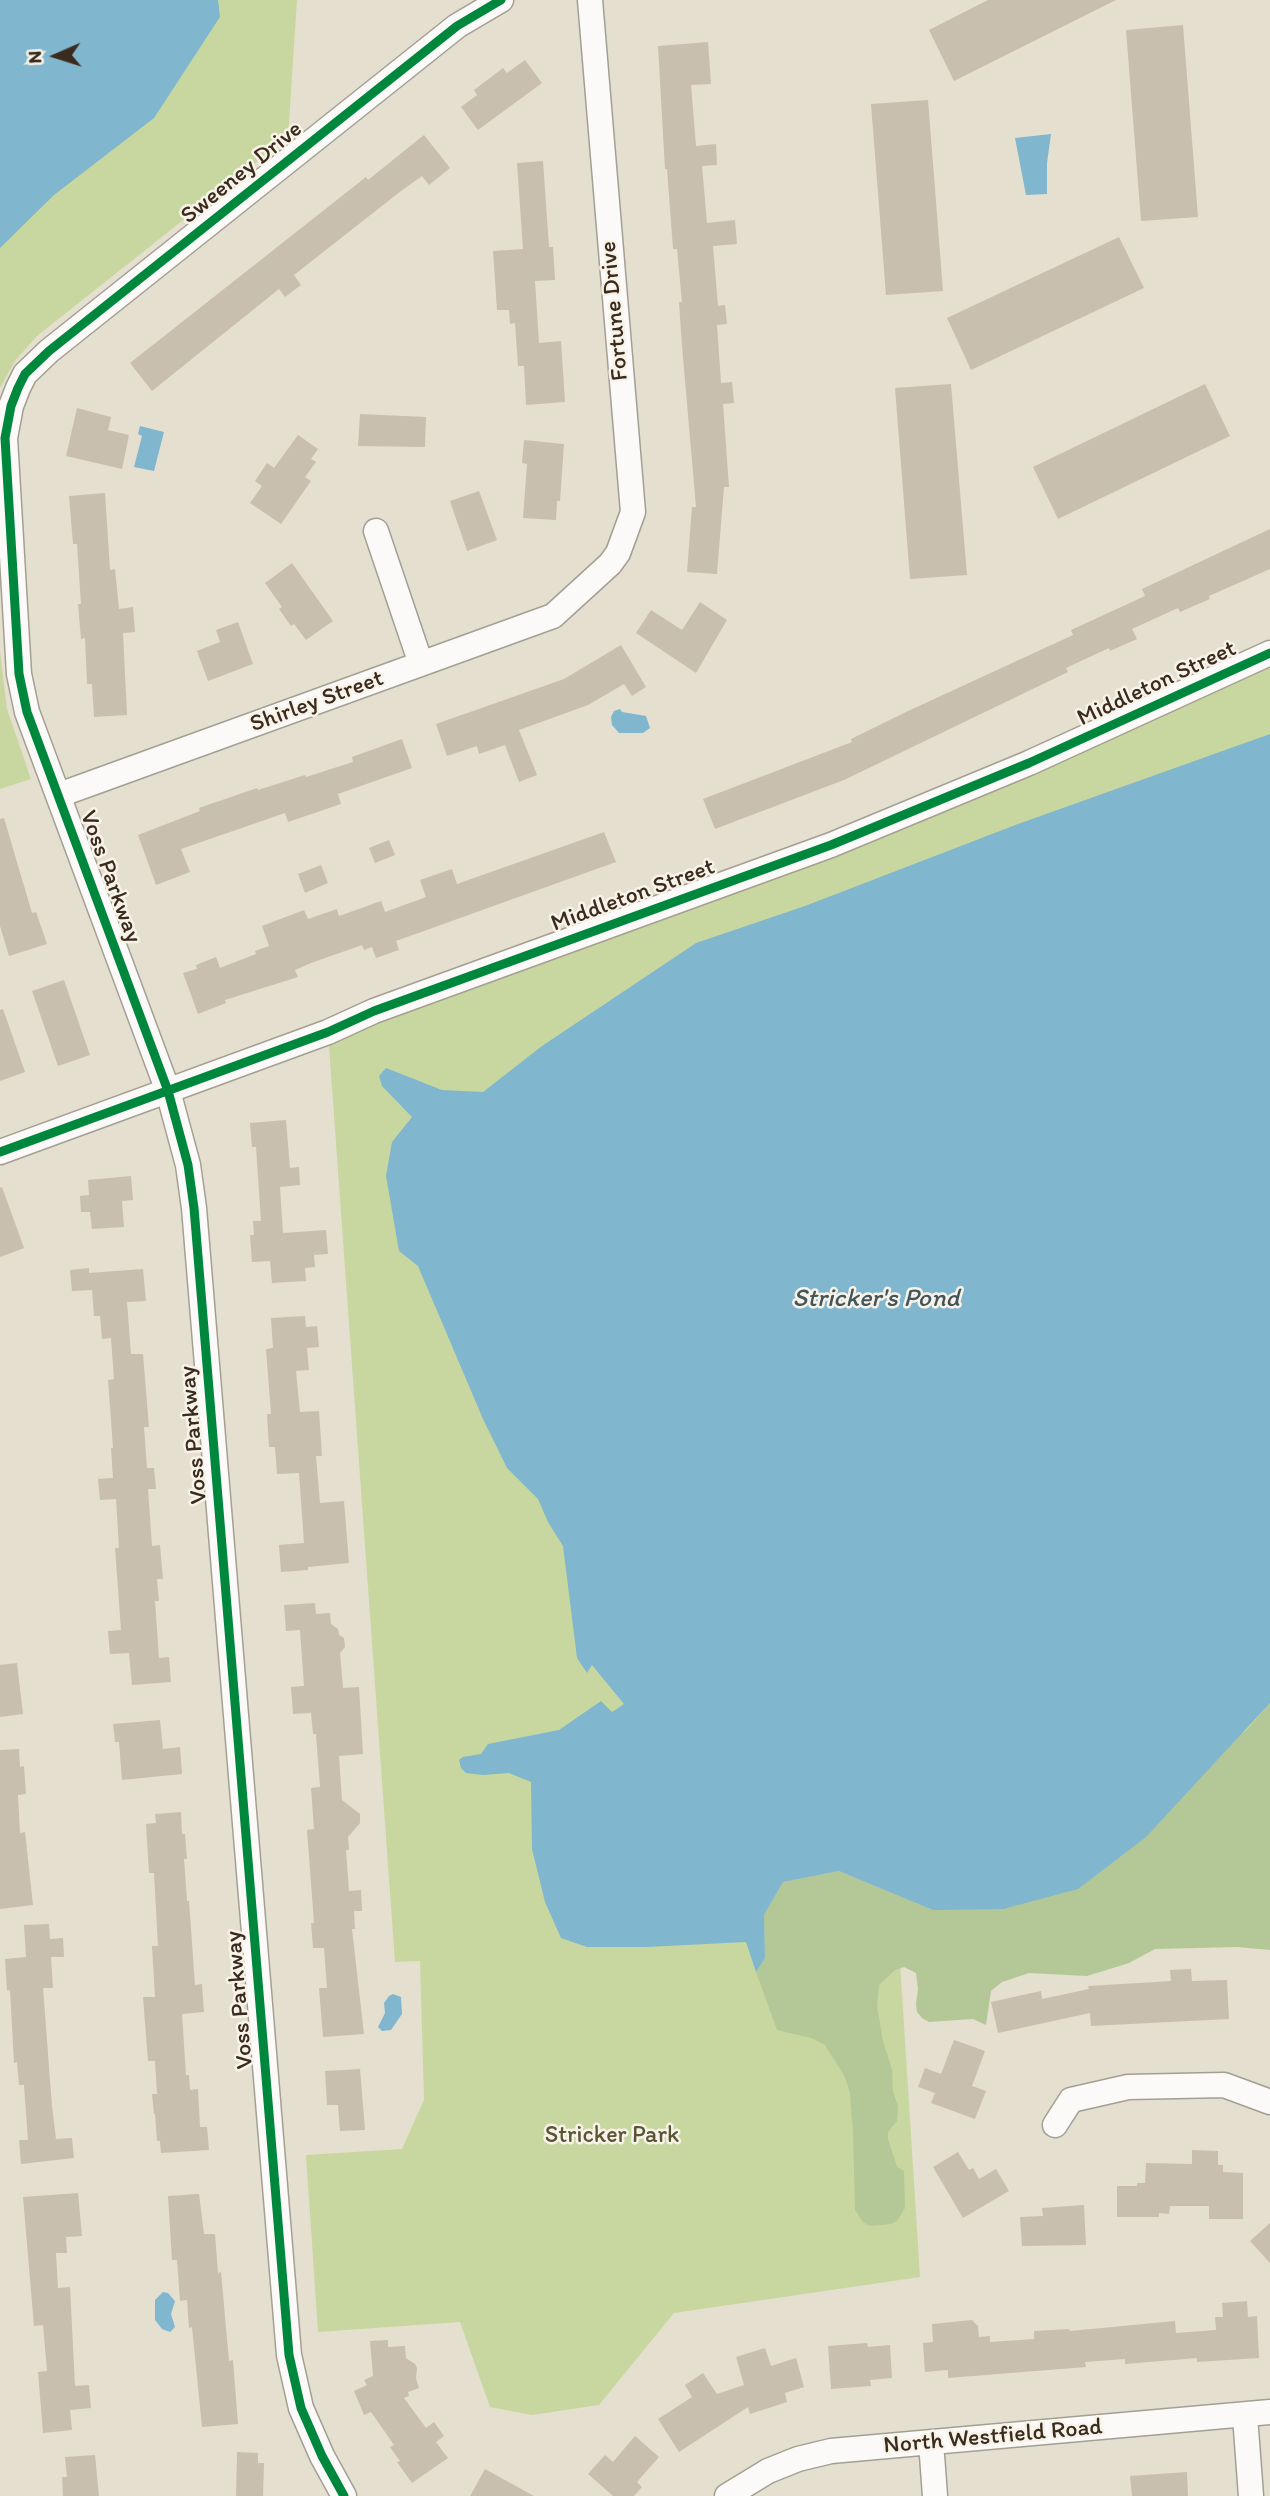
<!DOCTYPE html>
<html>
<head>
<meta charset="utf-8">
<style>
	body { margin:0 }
	#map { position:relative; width:1270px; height:2496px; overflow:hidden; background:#e5dfcf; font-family:Itim,sans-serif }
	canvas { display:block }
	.north { position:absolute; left:21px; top:21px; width:70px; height:70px; -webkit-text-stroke:5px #f7f3e8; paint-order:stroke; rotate:267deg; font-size:19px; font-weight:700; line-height:28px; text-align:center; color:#3b2a1e }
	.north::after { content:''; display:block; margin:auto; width:24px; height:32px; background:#3b2a1e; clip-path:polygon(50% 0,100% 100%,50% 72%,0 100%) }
</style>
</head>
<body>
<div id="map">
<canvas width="1270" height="2496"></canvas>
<div class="north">N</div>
</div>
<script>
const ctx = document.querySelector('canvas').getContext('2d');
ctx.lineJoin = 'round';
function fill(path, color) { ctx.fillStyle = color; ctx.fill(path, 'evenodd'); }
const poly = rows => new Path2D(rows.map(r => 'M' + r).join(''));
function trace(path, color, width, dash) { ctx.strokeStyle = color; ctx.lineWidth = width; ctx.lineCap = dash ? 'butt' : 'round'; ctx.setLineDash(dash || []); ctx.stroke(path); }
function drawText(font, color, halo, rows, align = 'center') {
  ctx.font = font + ' Itim,sans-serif'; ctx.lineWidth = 5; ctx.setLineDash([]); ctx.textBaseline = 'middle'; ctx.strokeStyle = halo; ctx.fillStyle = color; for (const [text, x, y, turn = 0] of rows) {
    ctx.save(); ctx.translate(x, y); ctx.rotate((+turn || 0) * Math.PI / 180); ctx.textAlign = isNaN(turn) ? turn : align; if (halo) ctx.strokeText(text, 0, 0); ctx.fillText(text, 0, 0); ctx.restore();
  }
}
fill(poly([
	[0,0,297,0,288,137,37,336,15,361,0,388],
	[0,651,7,709,31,779,0,789],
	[1270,653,1270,1935,899,1946,920,2277,674,2313,599,2405,532,2415,490,2407,460,2322,318,2332,306,2155,402,2149,424,2100,420,1961,395,1962,328,1032,831,845]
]), '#c8d79f');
fill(poly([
	[1270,1703,1270,1950,1237,1947,1155,1949,1129,1963,1087,1976,1029,1973,1002,1982,991,1991,986,2025,973,2019,929,2022,922,2018,917,2012,916,2004,918,1989,916,1973,904,1967,895,1970,879,1985,877,2006,883,2041,892,2069,893,2092,898,2106,897,2121,888,2132,888,2139,897,2167,904,2171,905,2208,897,2221,891,2224,870,2226,863,2222,855,2210,853,2133,850,2093,845,2077,825,2045,811,2038,777,2030,756,1972,765,1958,764,1915,783,1882,839,1871,933,1910,1246,1731]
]), '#b4c796');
fill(poly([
	[0,0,218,0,220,17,154,118,54,195,0,248],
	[1051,134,1047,163,1047,194,1026,195,1015,138],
	[140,426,164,432,154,471,134,467,142,436,138,434],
	[620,709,622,712,646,716,650,728,643,733,619,733,612,725,611,717,614,711],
	[1270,734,1270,1703,1146,1837,1078,1889,1003,1909,933,1910,839,1871,783,1882,764,1915,765,1958,756,1972,746,1942,647,1947,587,1947,561,1938,545,1902,532,1849,531,1782,509,1773,483,1775,466,1773,461,1768,459,1760,463,1757,481,1754,488,1744,559,1730,601,1701,612,1712,624,1704,592,1665,587,1673,577,1658,563,1546,548,1522,538,1499,507,1468,483,1419,418,1266,399,1251,386,1176,392,1142,412,1117,382,1086,379,1076,386,1068,442,1090,483,1092,542,1046,696,943,805,906,1018,824],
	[393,1994,401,1997,402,2014,391,2030,382,2031,378,2027,385,2013,384,2003,389,1996],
	[163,2292,168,2293,175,2301,171,2314,175,2327,170,2332,162,2329,155,2320,155,2300]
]), '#80b6ce');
fill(poly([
	[988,0,1116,0,954,81,929,30],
	[1183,25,1198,217,1141,221,1126,30],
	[708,42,711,84,691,85,696,146,716,144,717,165,702,166,707,223,735,220,737,244,713,246,718,306,725,305,727,324,717,325,721,383,732,382,734,403,723,404,729,487,724,487,717,574,687,572,692,507,696,507,682,346,679,302,682,302,677,249,673,249,667,169,665,169,658,46],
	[525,60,542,83,478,130,461,107,477,95,474,90,503,68,507,73],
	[928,100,943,291,886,295,871,104],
	[424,135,450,168,429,185,422,176,401,191,294,275,301,285,285,297,279,289,152,391,130,363,366,177,368,180],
	[543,161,549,247,553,247,555,280,535,281,539,343,561,341,565,402,526,405,524,366,518,366,515,323,510,324,509,310,497,310,493,251,523,249,517,163],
	[1119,237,1144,288,971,370,947,318],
	[951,384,967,575,910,579,895,388],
	[1205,384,1230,436,1058,519,1033,467],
	[77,408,111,417,108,430,129,435,122,469,66,456],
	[360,414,426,417,425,447,358,446],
	[298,435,318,449,311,459,316,462,305,477,311,481,281,524,250,503,262,486,255,481,267,463,274,468],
	[524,440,564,444,560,501,557,501,556,520,523,518,527,464,522,463],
	[479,491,497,540,467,551,450,501],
	[105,493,110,570,115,569,119,609,133,607,135,632,123,633,127,715,94,717,92,684,87,684,85,638,81,639,78,604,81,604,77,544,73,544,69,496],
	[1270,529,1270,569,1209,596,1210,599,1180,612,1178,608,1132,629,1137,639,1110,651,1109,648,1066,668,1068,672,844,780,715,829,703,799,852,742,851,739,906,712,1073,635,1071,630,1145,596,1142,589],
	[292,563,333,621,306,640,294,624,291,626,279,609,282,607,265,583],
	[700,602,727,620,696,673,636,633,651,610,682,630],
	[238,622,253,664,208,681,197,651,220,642,216,630],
	[621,645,646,687,632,696,624,684,588,705,519,730,537,775,519,782,505,745,479,754,477,746,447,756,436,724,564,679],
	[402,739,412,768,338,794,341,804,288,822,285,813,181,849,190,872,156,885,138,835,200,811,199,808,257,788,258,790,305,775,306,777,353,762,352,757],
	[4,818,32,913,36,912,47,944,9,956,0,926,0,819],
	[604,832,616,862,396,941,399,950,376,958,372,947,364,950,362,945,311,963,295,970,298,977,225,1000,226,1003,198,1014,183,973,197,969,196,965,216,957,220,968,256,954,255,951,269,946,262,926,304,910,308,919,337,909,339,916,381,901,385,912,426,897,420,880,452,869,457,884],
	[389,840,395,855,375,863,369,848],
	[321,865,328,883,305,893,298,874],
	[64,980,90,1055,58,1066,32,991],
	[3,1009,25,1072,0,1081,0,1010],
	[286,1120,290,1168,299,1167,300,1185,280,1187,283,1233,326,1230,328,1254,314,1255,315,1267,305,1268,306,1281,272,1283,270,1261,252,1262,250,1235,254,1235,253,1221,261,1221,256,1147,252,1147,250,1123],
	[131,1176,133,1200,122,1201,124,1227,92,1229,90,1212,81,1212,80,1196,89,1195,88,1180],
	[2,1187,24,1248,0,1257,0,1188],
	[89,1268,89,1273,143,1269,146,1301,127,1302,131,1354,143,1354,149,1427,144,1427,147,1468,154,1468,156,1489,148,1489,152,1546,160,1545,163,1579,157,1579,159,1601,155,1601,159,1658,169,1657,171,1682,132,1685,129,1653,110,1654,108,1631,121,1630,115,1548,119,1548,116,1499,100,1500,98,1479,113,1478,111,1448,113,1448,108,1380,114,1379,111,1338,102,1339,100,1316,94,1316,92,1290,72,1291,70,1270],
	[305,1316,306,1327,317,1326,319,1347,307,1348,309,1370,296,1371,300,1412,319,1411,322,1456,316,1456,320,1503,344,1501,349,1563,308,1567,308,1570,281,1572,279,1545,304,1543,299,1473,277,1474,275,1447,269,1447,267,1414,271,1414,266,1349,273,1348,271,1318],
	[315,1603,316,1614,330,1613,331,1624,338,1629,339,1635,344,1638,345,1647,340,1653,343,1688,359,1687,363,1754,339,1756,342,1800,360,1814,360,1823,348,1837,349,1850,346,1850,349,1891,361,1890,362,1911,354,1911,355,1929,352,1929,364,2034,323,2037,319,1988,327,1988,324,1948,313,1948,311,1923,314,1923,307,1830,314,1829,311,1788,320,1787,316,1734,313,1734,311,1713,293,1714,291,1687,304,1686,300,1630,286,1631,284,1605],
	[17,1663,23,1714,0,1717,0,1665],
	[160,1720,163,1749,180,1747,182,1774,122,1780,119,1742,115,1742,113,1724],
	[19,1749,20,1767,24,1766,26,1794,18,1795,20,1833,25,1832,33,1905,0,1909,0,1750],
	[181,1812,182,1834,185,1834,187,1859,184,1859,187,1901,189,1901,195,1985,202,1984,204,2012,182,2014,186,2075,189,2075,190,2090,198,2089,200,2127,207,2127,209,2150,161,2153,160,2141,157,2141,155,2114,154,2114,152,2094,157,2094,155,2061,148,2061,143,1997,155,1997,152,1946,158,1946,154,1873,149,1873,146,1824,156,1823,155,1814],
	[49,1924,50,1939,63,1938,64,1957,51,1957,53,1988,43,1988,52,2106,56,2139,72,2138,74,2158,21,2164,19,2140,28,2140,24,2085,19,2085,17,2062,14,2063,10,1990,7,1991,5,1959,26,1957,24,1925],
	[1191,1969,1192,1981,1227,1980,1229,2019,1091,2026,1090,2013,998,2033,991,2002,1041,1991,1042,1999,1089,1989,1088,1986,1171,1981,1170,1970],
	[954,2040,985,2051,972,2086,986,2091,975,2119,931,2103,935,2093,918,2087,925,2068,941,2074],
	[360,2069,365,2130,340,2131,338,2105,327,2105,325,2071],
	[1192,2150,1218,2151,1218,2165,1223,2165,1223,2172,1243,2173,1243,2219,1209,2219,1209,2206,1170,2206,1169,2214,1159,2213,1159,2217,1117,2217,1117,2186,1137,2186,1137,2183,1145,2183,1146,2163,1192,2164],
	[958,2152,969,2170,973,2168,979,2179,996,2169,1009,2191,963,2218,933,2167],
	[78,2193,82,2236,66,2237,67,2253,56,2253,58,2288,70,2287,75,2386,89,2385,91,2408,70,2410,72,2430,43,2433,38,2372,47,2371,43,2325,34,2326,23,2197],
	[199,2194,204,2234,215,2234,218,2273,221,2272,229,2361,233,2360,238,2424,202,2427,192,2327,189,2328,187,2300,180,2301,177,2260,172,2260,168,2196],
	[1084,2205,1086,2245,1022,2246,1020,2217,1043,2216,1042,2208],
	[1270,2223,1270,2263,1250,2241],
	[1247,2301,1248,2317,1257,2316,1259,2358,1197,2362,1197,2358,1125,2364,1125,2359,1085,2362,1086,2367,948,2378,948,2370,925,2372,923,2343,933,2342,932,2324,972,2320,978,2326,979,2337,990,2336,990,2342,1034,2339,1034,2331,1069,2329,1070,2331,1175,2321,1176,2333,1216,2330,1215,2317,1223,2317,1222,2303],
	[388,2340,388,2347,405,2346,406,2358,415,2364,417,2368,416,2378,419,2388,408,2392,409,2396,404,2398,426,2428,434,2422,444,2436,436,2442,448,2458,412,2483,397,2462,400,2461,390,2447,394,2445,371,2412,364,2415,354,2391,367,2385,364,2380,373,2376,370,2341],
	[867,2343,868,2347,890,2345,892,2378,870,2380,871,2386,831,2389,828,2346],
	[765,2348,771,2366,796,2358,804,2387,785,2393,787,2402,750,2414,748,2407,679,2452,658,2419,692,2397,685,2385,703,2373,717,2394,744,2385,736,2357],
	[635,2436,659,2457,637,2482,642,2487,634,2496,613,2496,588,2474,605,2455,613,2462],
	[237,2452,258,2453,258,2463,264,2463,263,2496,236,2496],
	[95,2455,99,2496,63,2496,62,2477,67,2477,65,2457],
	[485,2469,534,2496,470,2496],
	[1187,2472,1188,2496,1132,2496,1130,2476]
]), '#c8bfaf');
const minor = poly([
	[376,531,421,664],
	[59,795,553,616,610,564,618,553,633,512,590,0],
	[0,1152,328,1032,374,1011,831,845,1029,763,1270,653],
	[1055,2125,1071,2100,1128,2087,1224,2085,1270,2102],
	[1245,2416,1251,2496],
	[931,2442,935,2496],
	[344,2496,322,2456,301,2408,289,2355,194,1208,188,1165,168,1091,27,712,19,674,5,438,11,406,18,388,25,374,49,351,457,26,501,0],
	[727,2496,768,2471,798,2459,831,2451,1270,2412]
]);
trace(minor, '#a49f94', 27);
trace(minor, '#fbfaf8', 24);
trace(poly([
	[0,1152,328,1032,374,1011,831,845,1029,763,1270,653],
	[344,2496,322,2456,301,2408,289,2355,194,1208,188,1165,168,1091,27,712,19,674,5,438,11,406,18,388,25,374,49,351,457,26,501,0]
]), '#00873e', 9);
drawText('24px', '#3b2a1e', '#f7f3e8', [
	["Sweeney Drive",242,173,-39],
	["Fortune Drive",615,311,-95],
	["Middleton Street",1157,684,-25],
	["Shirley Street",317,702,-20],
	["Voss Parkway",110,877,70],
	["Middleton Street",633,896,-20],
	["Voss Parkway",194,1435,-95],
	["Voss Parkway",240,2000,-95],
	["North Westfield Road",993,2437,-5]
]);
drawText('24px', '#585434', '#f7f3e8', [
	["Stricker Park",612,2136]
]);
drawText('italic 26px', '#44555c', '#f7f3e8', [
	["Stricker's Pond",876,1299]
]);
</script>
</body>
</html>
